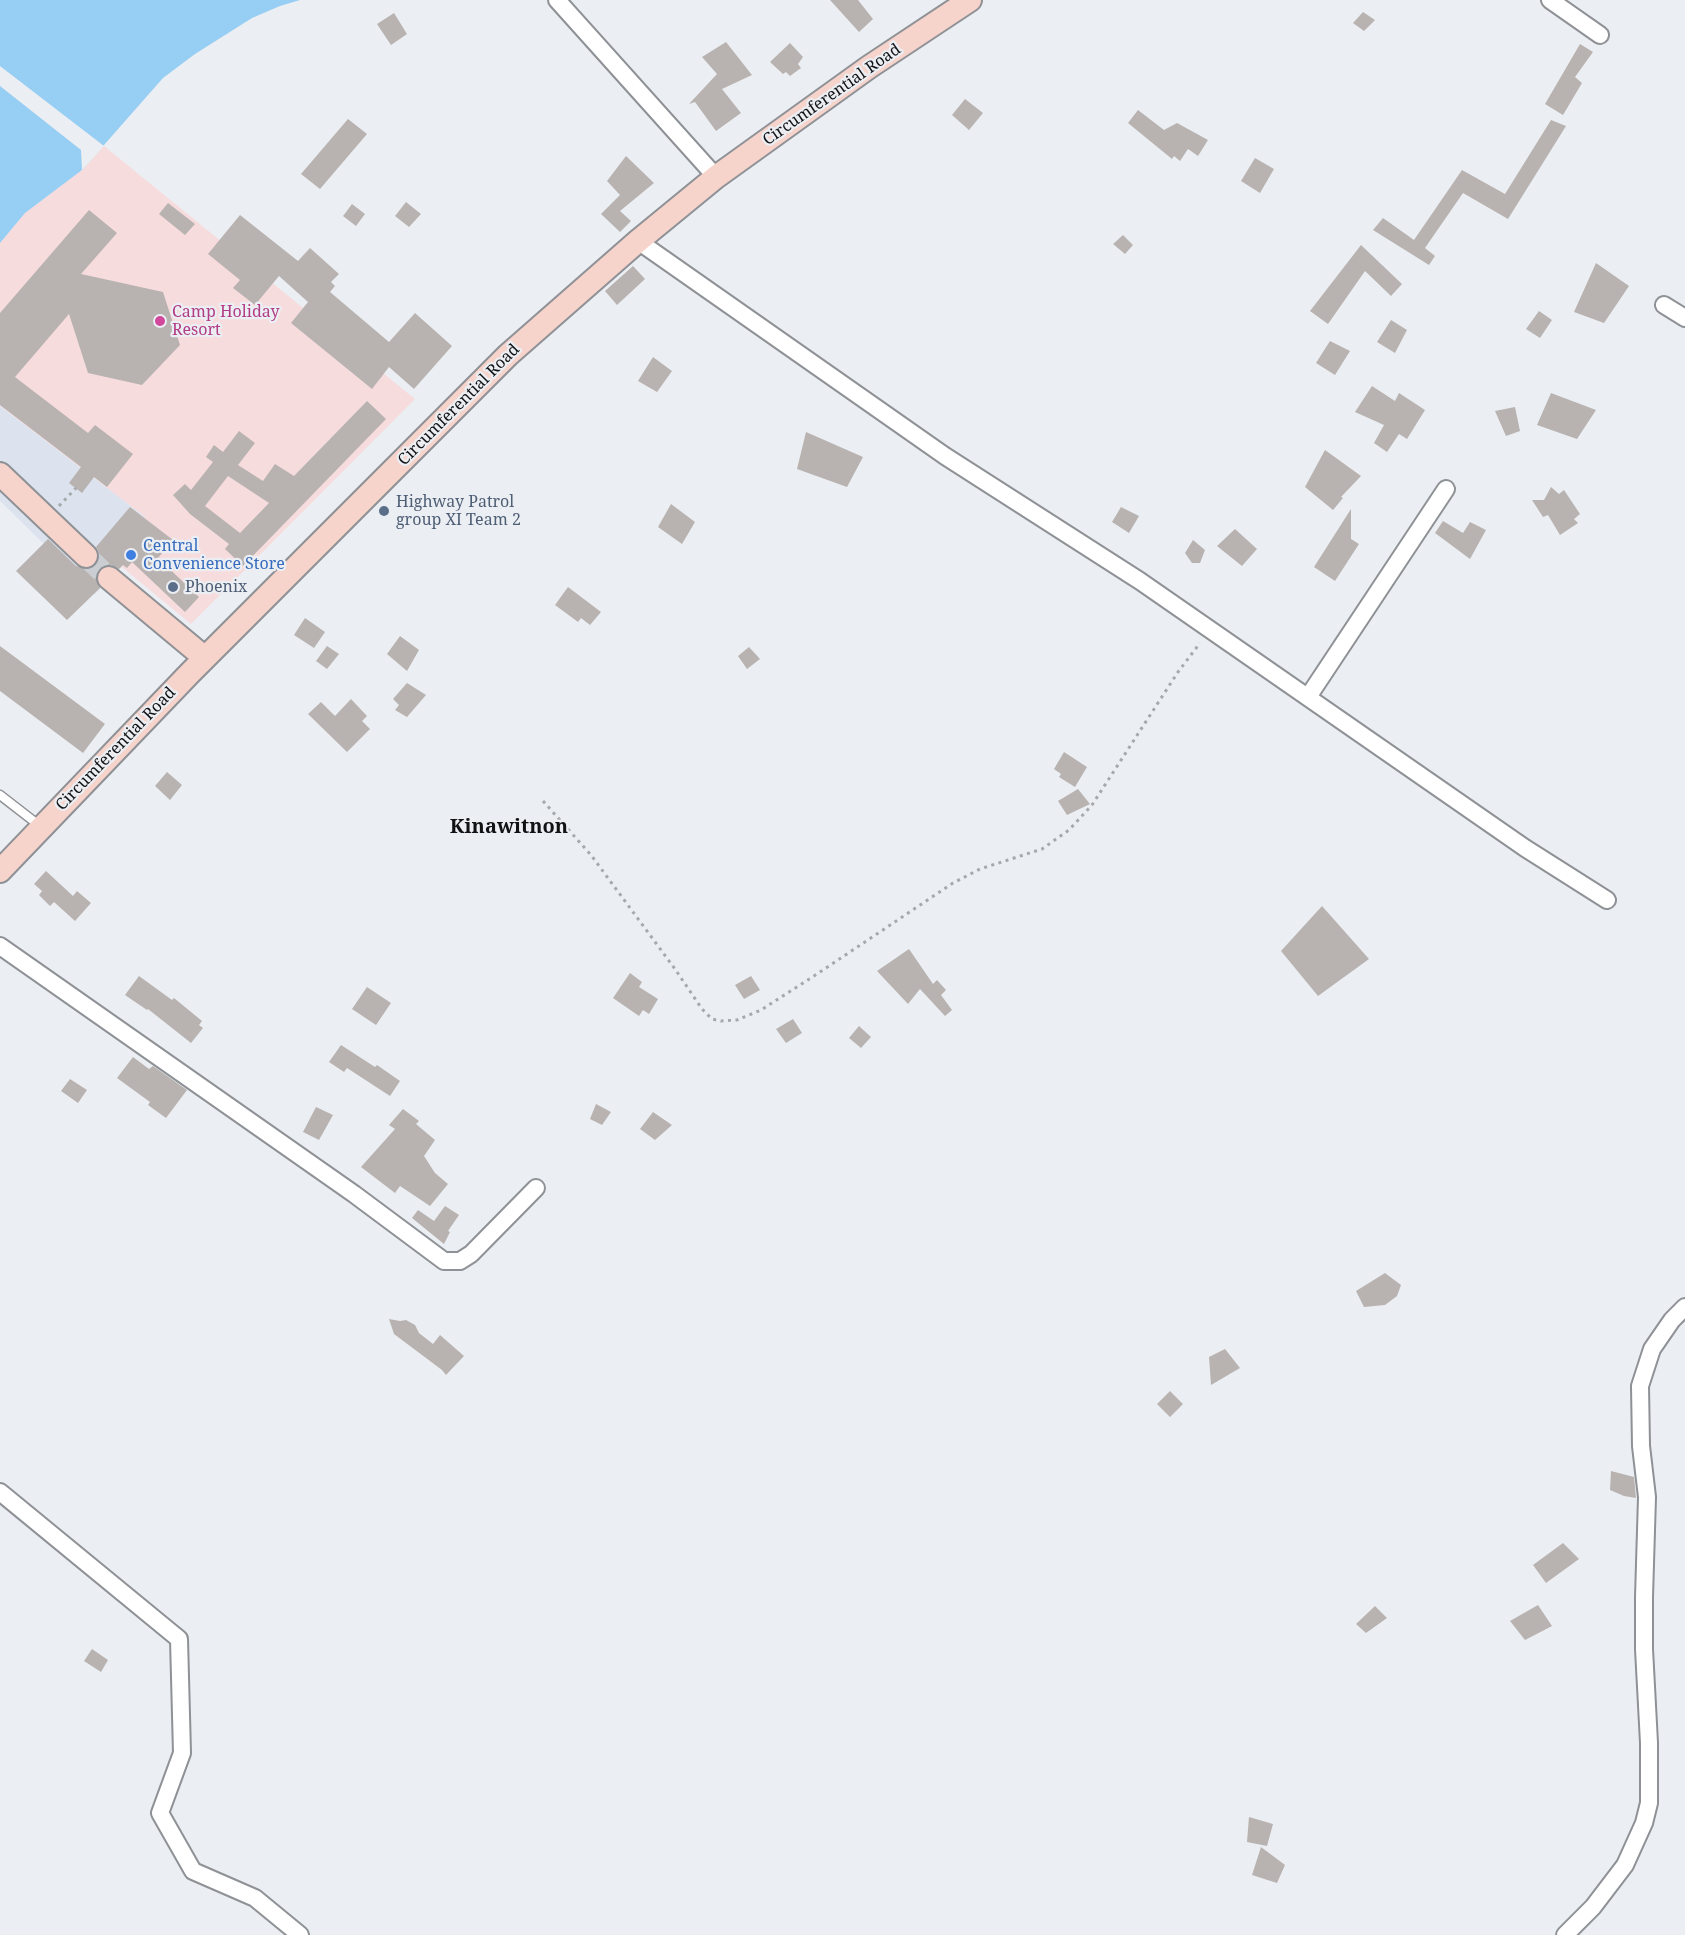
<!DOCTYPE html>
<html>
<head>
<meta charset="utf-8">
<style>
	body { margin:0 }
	canvas { display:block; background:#ebeef2 }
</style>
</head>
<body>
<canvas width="1685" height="1935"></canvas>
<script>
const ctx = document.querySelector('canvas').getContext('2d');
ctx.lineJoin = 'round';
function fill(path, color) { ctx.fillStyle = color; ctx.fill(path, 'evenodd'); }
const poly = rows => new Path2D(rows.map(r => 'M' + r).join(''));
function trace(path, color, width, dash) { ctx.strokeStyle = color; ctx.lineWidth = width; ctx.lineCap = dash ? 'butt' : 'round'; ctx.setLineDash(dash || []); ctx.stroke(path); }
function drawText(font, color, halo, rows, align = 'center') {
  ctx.font = font + ' "Noto Serif",serif'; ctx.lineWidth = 4.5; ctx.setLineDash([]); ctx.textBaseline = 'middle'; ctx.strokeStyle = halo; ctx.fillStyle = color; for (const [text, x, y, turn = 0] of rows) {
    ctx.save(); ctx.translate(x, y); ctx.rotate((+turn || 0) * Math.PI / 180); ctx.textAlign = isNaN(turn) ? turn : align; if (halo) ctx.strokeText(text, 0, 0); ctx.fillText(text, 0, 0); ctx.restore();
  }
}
fill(poly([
	[104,146,415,399,191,624,111,558,145,517,0,406,0,243,25,213,82,170]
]), '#f7dcde');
fill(poly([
	[0,406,145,517,111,558,121,567,95,594,0,501]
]), '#dce3ee');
fill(poly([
	[0,0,300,0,280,6,252,18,195,54,163,78,82,170,25,213,0,243]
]), '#97cef3');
fill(poly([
	[0,66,104,146,82,170,81,150,0,86]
]), '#ebeef2');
fill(poly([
	[830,0,858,0,873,19,859,32],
	[1363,12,1375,20,1364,31,1353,23],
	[394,13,407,34,391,45,377,24],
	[726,42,752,75,722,89,741,113,716,131,695,102,689,104,717,74,702,57],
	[790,43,803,57,798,64,801,68,790,76,786,72,783,74,770,62],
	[1580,44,1593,52,1575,77,1582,83,1563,115,1545,104],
	[965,99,983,113,969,130,952,115],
	[1138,110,1164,130,1177,123,1208,140,1198,156,1188,149,1180,161,1174,156,1172,159,1128,123],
	[348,119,367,134,320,189,301,174],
	[1551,120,1566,126,1508,219,1463,193,1425,248,1435,256,1429,265,1373,230,1383,218,1414,240,1462,170,1505,194],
	[626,156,654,183,620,211,631,221,620,232,601,214,620,195,607,181],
	[1255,158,1274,169,1260,193,1241,181],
	[406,202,421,214,409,227,395,216],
	[168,203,195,224,185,235,159,214],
	[352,204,365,214,356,226,343,216],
	[89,210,117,233,81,274,163,292,180,345,142,385,88,373,69,314,15,377,88,433,95,425,133,454,107,487,94,477,82,493,69,483,81,467,0,405,0,313],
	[240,215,298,261,310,248,339,274,331,282,335,286,330,292,389,342,415,313,452,346,414,389,389,367,372,389,291,323,308,302,279,276,255,305,233,288,240,280,208,254],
	[1123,235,1133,245,1125,254,1113,244],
	[1361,245,1402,284,1391,296,1365,271,1328,324,1310,311],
	[1596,263,1629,286,1604,323,1574,312],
	[633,266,645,279,617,305,605,291],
	[1539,311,1552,320,1540,338,1526,329],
	[1391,320,1407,330,1395,353,1377,342],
	[1330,341,1350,351,1335,375,1316,363],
	[653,357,672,371,657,392,638,381],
	[1372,386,1395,401,1399,393,1425,410,1407,439,1399,434,1387,452,1374,443,1384,425,1355,412],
	[1551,393,1596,410,1577,439,1537,425],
	[367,401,386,419,243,566,225,549,229,544,190,514,173,495,185,484,191,490,213,462,206,457,214,445,223,452,239,431,255,443,238,465,263,481,275,464,294,476],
	[228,476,269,503,240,533,205,506],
	[1515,407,1520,431,1506,436,1495,411],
	[806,432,863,457,847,487,797,469],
	[1325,450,1361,476,1341,497,1343,498,1333,510,1305,487],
	[1551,487,1559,494,1564,490,1580,514,1574,519,1578,523,1560,535,1548,515,1543,517,1532,500,1544,500],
	[671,504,695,522,682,544,658,527],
	[130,507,173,540,158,558,199,597,185,612,132,562,127,568,123,565,119,569,111,565,105,565,99,569,96,576,100,588,67,620,16,571,48,539,76,566,90,569,96,565,99,559,99,552,96,547],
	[1121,507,1139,516,1129,533,1112,522],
	[1351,509,1351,539,1359,544,1335,581,1314,567],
	[1443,521,1463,533,1470,522,1486,530,1470,559,1435,533],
	[1235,529,1257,549,1242,566,1217,546],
	[1193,540,1205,550,1200,563,1192,563,1185,553],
	[568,587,601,612,590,625,581,618,578,622,555,605],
	[305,618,325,632,314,648,294,635],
	[400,636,419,650,407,671,387,654],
	[0,646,105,724,83,753,0,691],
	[327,646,339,654,327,669,316,661],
	[749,647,760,659,747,669,738,656],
	[407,683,426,695,407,717,395,710,399,705,393,699],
	[351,699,367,716,362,721,370,729,347,752,308,714,321,702,335,716],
	[1064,752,1087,767,1075,787,1059,777,1061,774,1054,769],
	[167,772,182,785,170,800,155,786],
	[1078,789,1090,804,1067,815,1058,801],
	[46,871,73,896,77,891,91,903,75,921,54,902,50,906,39,895,42,891,34,884],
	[1322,906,1369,959,1318,996,1281,951],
	[909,949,933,984,937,980,946,990,941,995,952,1010,945,1016,920,989,908,1004,877,971],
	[630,973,642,982,639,987,658,999,649,1014,643,1010,639,1016,613,998],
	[139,976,172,1000,174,998,202,1021,199,1025,203,1028,191,1043,148,1009,147,1010,125,995],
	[751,976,760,990,744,999,735,985],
	[367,987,391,1003,376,1025,352,1009],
	[793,1019,802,1033,786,1043,776,1029],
	[859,1026,871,1037,861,1048,849,1038],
	[341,1045,375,1067,377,1065,400,1081,390,1096,347,1068,344,1072,329,1062],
	[133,1057,149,1069,153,1066,187,1090,166,1118,148,1105,150,1102,117,1078],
	[70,1079,87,1090,78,1103,61,1091],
	[596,1104,611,1112,602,1125,590,1119],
	[316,1107,333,1115,319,1140,303,1132],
	[403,1109,419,1121,416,1124,435,1140,424,1156,435,1173,448,1184,430,1206,400,1186,395,1193,361,1167,395,1129,389,1125],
	[653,1112,672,1125,655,1140,640,1129],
	[445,1206,459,1215,448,1231,450,1232,444,1244,412,1218,418,1210,434,1221],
	[1385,1273,1401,1285,1397,1296,1385,1305,1364,1307,1356,1291],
	[389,1319,400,1321,406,1320,415,1325,419,1333,433,1344,440,1335,464,1356,446,1375,442,1370,394,1334],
	[1225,1349,1240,1368,1211,1385,1209,1357],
	[1170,1391,1183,1404,1170,1417,1157,1404],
	[1611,1471,1634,1477,1636,1498,1624,1496,1610,1490],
	[1563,1543,1579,1559,1546,1583,1533,1565],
	[1538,1605,1552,1626,1525,1640,1510,1621],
	[1375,1606,1387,1618,1366,1633,1356,1624],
	[92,1649,108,1660,101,1672,84,1661],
	[1249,1817,1273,1824,1267,1846,1247,1842],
	[1261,1847,1285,1865,1277,1883,1252,1875]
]), '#b8b3b0');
trace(poly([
	[86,556,109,578]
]), '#cacdd1', 22, [22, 11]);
const service = poly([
	[0,795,40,826]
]);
const minor = poly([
	[557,0,716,177],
	[1550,0,1600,35],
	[638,241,945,456,1140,581,1525,848,1607,900],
	[1664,305,1685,318],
	[1308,697,1446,489],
	[0,946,354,1194,444,1261,460,1261,471,1254,536,1188],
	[0,1492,179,1639,182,1753,160,1813,193,1871,255,1898,300,1935],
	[1565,1935,1593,1907,1625,1865,1644,1823,1649,1803,1649,1743,1644,1649,1644,1597,1647,1497,1641,1446,1640,1386,1652,1349,1672,1320,1685,1307]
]);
const secondary = poly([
	[0,474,86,556],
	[109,578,205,658],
	[0,871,190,673,508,355,638,241,716,177,869,67,970,0]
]);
trace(service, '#8e9195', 11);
trace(minor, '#8e9195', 20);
trace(secondary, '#8e9195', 26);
trace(poly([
	[59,506,76,488],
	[543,801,591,855,675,969,702,1009,712,1019,721,1021,737,1020,761,1010,814,976,953,883,980,869,1042,849,1069,830,1092,805,1178,672,1200,643]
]), '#a6a9ac', 3, [3, 4.5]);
trace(service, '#fff', 8);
trace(minor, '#fff', 16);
trace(secondary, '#f6d3cb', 22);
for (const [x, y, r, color] of [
	[160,321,6,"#d1479c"],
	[384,511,6,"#5c6f8a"],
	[131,555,6,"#3f7fe0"],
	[173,587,6,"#5c6f8a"]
]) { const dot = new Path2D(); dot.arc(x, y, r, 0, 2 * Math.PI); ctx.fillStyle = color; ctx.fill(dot); trace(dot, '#ebeef2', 2); }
drawText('16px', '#111214', '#ebeef2', [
	["Circumferential Road",832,95,-35],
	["Circumferential Road",459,405,-45],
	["Circumferential Road",116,749,-46]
]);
drawText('16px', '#b23c85', '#ebeef2', [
	["Camp Holiday",172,312],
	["Resort",172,330]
], 'left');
drawText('16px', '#4e5e75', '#ebeef2', [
	["Highway Patrol",396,502],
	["group XI Team 2",396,520],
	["Phoenix",185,587]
], 'left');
drawText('16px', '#366cbe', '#ebeef2', [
	["Central",143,546],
	["Convenience Store",143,564]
], 'left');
drawText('bold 20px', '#111214', '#ebeef2', [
	["Kinawitnon",509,827]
]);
</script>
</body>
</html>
